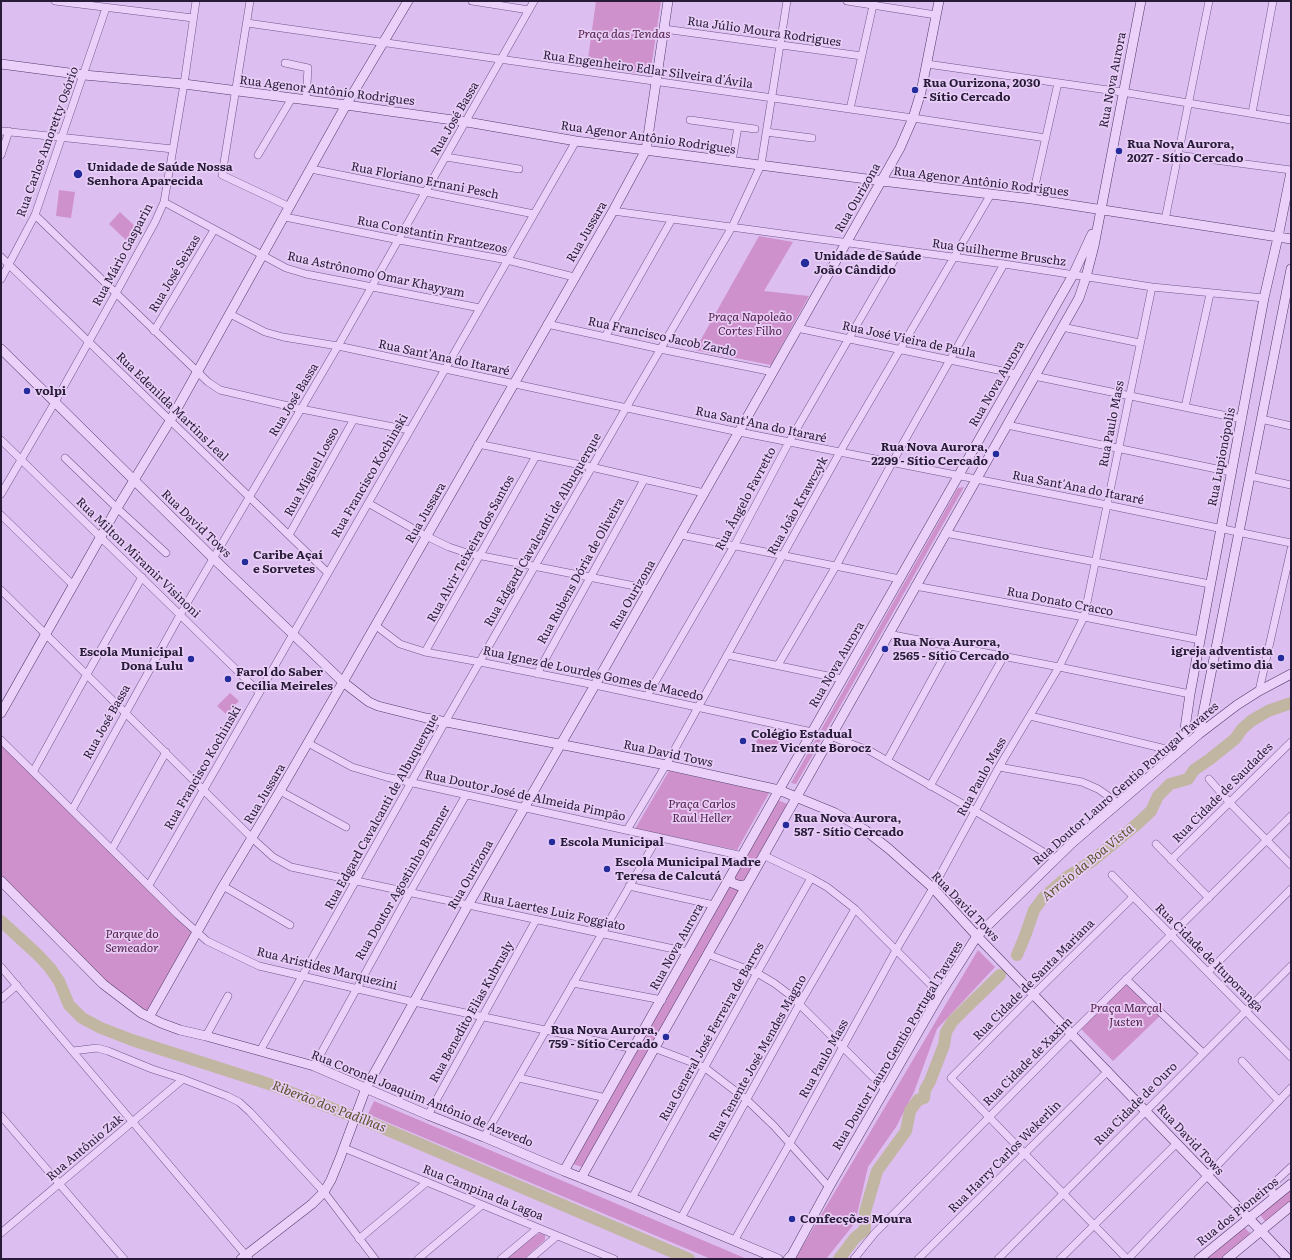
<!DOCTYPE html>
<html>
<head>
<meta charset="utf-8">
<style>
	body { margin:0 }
	#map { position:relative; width:1292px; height:1260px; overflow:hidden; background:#ddbef0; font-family:Literata,serif }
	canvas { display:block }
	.frame { position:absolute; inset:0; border:2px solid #271b37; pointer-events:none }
</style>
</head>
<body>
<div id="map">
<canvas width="1292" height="1260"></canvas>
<div class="frame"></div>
</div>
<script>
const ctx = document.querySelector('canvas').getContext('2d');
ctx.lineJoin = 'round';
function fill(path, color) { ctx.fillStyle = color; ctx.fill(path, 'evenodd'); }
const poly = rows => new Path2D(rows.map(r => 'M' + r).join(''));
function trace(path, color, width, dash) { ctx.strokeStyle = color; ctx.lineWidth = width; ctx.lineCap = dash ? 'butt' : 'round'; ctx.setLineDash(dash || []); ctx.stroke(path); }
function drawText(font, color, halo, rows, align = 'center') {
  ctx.font = font + ' Literata,serif'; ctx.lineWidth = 3.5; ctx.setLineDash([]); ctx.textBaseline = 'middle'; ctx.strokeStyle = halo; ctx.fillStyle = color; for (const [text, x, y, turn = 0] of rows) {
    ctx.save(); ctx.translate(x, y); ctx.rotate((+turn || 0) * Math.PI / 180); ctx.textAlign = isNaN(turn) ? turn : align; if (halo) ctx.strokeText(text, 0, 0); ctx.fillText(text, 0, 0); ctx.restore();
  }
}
fill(poly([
	[596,1,661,1,650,75,587,66],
	[59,190,75,192,71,218,56,216],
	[120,212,138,229,127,241,109,224],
	[759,236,793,242,764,291,809,296,771,365,695,350],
	[964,487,796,784,791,783,958,488],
	[230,693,239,701,226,714,217,706],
	[759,730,781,735,779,748,756,743],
	[1,743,194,933,148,1013,110,986,100,978,1,875],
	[669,771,769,793,737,850,635,829],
	[778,800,787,804,737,895,582,1167,573,1164],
	[978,950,995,967,937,1029,914,1092,896,1127,868,1167,855,1223,826,1259,795,1259],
	[1127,981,1160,1016,1113,1061,1080,1028],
	[374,1101,747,1259,711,1259,368,1114],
	[1291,1188,1291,1204,1267,1224,1259,1213],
	[1244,1227,1252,1235,1222,1259,1207,1259],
	[540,1233,545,1235,545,1240,524,1259,507,1259,532,1237]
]), '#ce91cb');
trace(poly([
	[1,921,38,955,50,968,59,981,69,1005,82,1018,101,1028,132,1040,269,1084,378,1126,689,1259],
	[1017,955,1025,936,1034,910,1043,898,1067,877,1092,861,1136,825,1151,811,1158,796,1170,784,1188,779,1194,770,1210,759,1235,739,1242,729,1251,721,1268,711,1291,703],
	[839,1259,855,1238,865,1230,865,1212,877,1171,906,1131,910,1111,918,1100,924,1098,925,1090,930,1081,944,1045,946,1032,952,1022,966,1008,1000,975]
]), '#c1b6a1', 12);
const street = poly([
	[55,1,193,18],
	[250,1,222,175,290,207],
	[472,1,529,10],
	[847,1,936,15],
	[247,23,913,118,1046,138],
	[664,29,862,56],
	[285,63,308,68,306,100],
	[927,64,1122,92,1291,120],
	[850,109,874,1],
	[1252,113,1273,1],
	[690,120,755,129],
	[1,131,173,149],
	[766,132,812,138],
	[1,155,9,131],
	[258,155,292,98],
	[1177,155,1291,170],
	[446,157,519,169],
	[732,161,738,127],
	[311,169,534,214],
	[1032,199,1058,83],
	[164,202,286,268,306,274,480,308],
	[613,211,1004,264,1152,287,1264,298],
	[35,215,208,382,220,390,301,409,409,430],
	[285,217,399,240,507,260,574,277],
	[1165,220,1209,1],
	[1,257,328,573],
	[1,279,35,215,106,8],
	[230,314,265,332,283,337,338,346,739,432,1107,505,1291,543],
	[547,324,660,349,773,372],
	[1062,327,1140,343],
	[797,328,1017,374],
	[154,331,214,230],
	[605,337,672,219],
	[1034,376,1242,419],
	[1185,407,1210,294],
	[1261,419,1291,426],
	[1007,425,1231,472],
	[1,440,259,692],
	[478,444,591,467,704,493],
	[65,458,117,508,166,553],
	[1250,476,1291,485],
	[1,494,55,402,116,293,155,222,164,202,184,84,196,1],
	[368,503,426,536,449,547,467,553,650,589],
	[1,515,73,585],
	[945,533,1210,584],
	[289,535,354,419],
	[681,535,900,579],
	[915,586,1084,617,1200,640],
	[1,590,252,838,273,857,291,867,688,952],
	[375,625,400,644,425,652,480,662,595,685,812,732],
	[888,634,1059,667,1190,694],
	[425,652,536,456],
	[727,655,842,679],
	[778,665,836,566,892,463,1004,264],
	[537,674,644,480],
	[1259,691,1291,549],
	[647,696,734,546,789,442,900,250],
	[1030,716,1178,752],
	[830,736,870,751,975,811,1055,859],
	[1,740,178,915,207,941,259,966,414,1002,634,1049],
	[308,743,352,767,386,777,743,856],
	[887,761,950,646],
	[999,767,1082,782,1098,789,1118,803],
	[33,772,87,674,142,577],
	[1209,779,1229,802,1291,865],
	[930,786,1004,656],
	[280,791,346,827],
	[72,810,180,615,338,346,534,1],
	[627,830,666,765,840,452,991,194],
	[1156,844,1209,898],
	[112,849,166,752],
	[763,855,811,878,827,887,855,909,940,994],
	[1171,860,1291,742],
	[1112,875,1291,1057],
	[149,885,576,141],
	[223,886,290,925],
	[629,886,714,905],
	[707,954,757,973,774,983,790,995,885,1089],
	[1,967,249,1259],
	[1208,972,1291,889],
	[1126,979,1203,1053],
	[573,983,662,1000],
	[1,999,17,985],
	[206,1036,228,996],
	[654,1048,704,1067,747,1100,774,1126,829,1187],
	[73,1051,97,1048,108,1051,152,1069,183,1079,227,1096,239,1102,250,1112,324,1192,375,1259],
	[260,1051,445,722,626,408,732,227,761,165,787,1],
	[1242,1061,1279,1101],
	[314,1066,410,892,466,795],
	[519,1078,606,1098],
	[428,1115,536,920],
	[1,1116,124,1259],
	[484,1137,658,837],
	[344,1148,614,1259],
	[632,1198,757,973,811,878],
	[1273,1199,1272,1188,1276,1181,1291,1167],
	[681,1218,799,1005,855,909],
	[1,1233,183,1079],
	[359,1239,427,1182],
	[734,1241,790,1143,896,950,933,888,999,767,1059,667,1084,617,1152,287],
	[418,1259,482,1205],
	[501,1259,538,1228],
	[530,1259,557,1236],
	[854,1259,874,1234,1072,1033,1291,816],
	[918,1259,1108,1071],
	[998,1259,1291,966],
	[1060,1259,1176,1144],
	[1127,1259,951,1078,1034,994,1133,897],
	[1128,1259,1291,1088]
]);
const secondary = poly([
	[1,64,84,75,184,84,346,105,467,122,576,141,882,181,1032,199,1291,239],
	[1,349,213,558,343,682,369,702,378,706,426,718,666,765,779,790,835,813,865,830,889,849,933,888,977,936,1288,1259],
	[1,713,117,508,170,421,346,105,408,1],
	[1199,734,1291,269],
	[1182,749,1190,694,1264,298,1278,237,1291,172],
	[730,878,732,883,735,884,740,886,747,884],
	[1,881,103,984,141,1013,161,1023,180,1030,206,1036,314,1066,428,1115,484,1137,564,1171,632,1198,778,1259],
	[149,1017,223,886,280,791,343,682,613,211,646,150,668,1],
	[564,1171,779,790,1073,275,1092,234],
	[581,1178,1079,298,1086,277,1094,246,1141,1],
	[241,1259,312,1204,324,1192,331,1180,340,1158,366,1088,468,905,595,685,900,148,913,118,921,92,939,1],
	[788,1259,792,1255,829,1187,940,994,977,936,1072,843,1199,734,1237,705,1259,691,1291,674],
	[1199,1259,1291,1184],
	[1227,1259,1291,1206]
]);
trace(street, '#6d5688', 8);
trace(secondary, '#4f396a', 10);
trace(street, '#ebd1fa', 7);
trace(secondary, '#ebd1fa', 9);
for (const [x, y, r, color] of [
	[915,90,4,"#232c9a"],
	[1119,151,4,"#232c9a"],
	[78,174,5,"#232c9a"],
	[805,263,5,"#232c9a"],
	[27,391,4,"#232c9a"],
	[996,454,4,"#232c9a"],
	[245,562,4,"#232c9a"],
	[885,649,4,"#232c9a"],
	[1281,658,4,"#232c9a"],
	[191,659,4,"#232c9a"],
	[228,679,4,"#232c9a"],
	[743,741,4,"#232c9a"],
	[786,825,4,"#232c9a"],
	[552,842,4,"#232c9a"],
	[607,869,4,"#232c9a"],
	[666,1037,4,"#232c9a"],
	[792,1219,4,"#232c9a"]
]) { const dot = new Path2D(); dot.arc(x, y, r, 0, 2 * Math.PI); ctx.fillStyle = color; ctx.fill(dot); trace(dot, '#e8cef7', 1.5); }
drawText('12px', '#271b37', '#e8cef7', [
	["Rua Júlio Moura Rodrigues",764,32,8],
	["Rua Engenheiro Edlar Silveira d'Ávila",648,70,8],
	["Rua Nova Aurora",1113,80,-79],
	["Rua Agenor Antônio Rodrigues",327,91,7],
	["Rua José Bassa",455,119,-60],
	["Rua Agenor Antônio Rodrigues",648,138,8],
	["Rua Carlos Amoretty Osório",48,142,-70],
	["Rua Floriano Ernani Pesch",425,181,11],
	["Rua Agenor Antônio Rodrigues",981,182,7],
	["Rua Ourizona",858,198,-60],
	["Rua Jussara",587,232,-60],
	["Rua Constantin Frantzezos",432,235,11],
	["Rua Guilherme Bruschz",999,253,8],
	["Rua Mário Gasparin",123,255,-62],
	["Rua José Seixas",175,274,-59],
	["Rua Astrônomo Omar Khayyam",376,275,12],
	["Rua Francisco Jacob Zardo",662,337,12],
	["Rua José Vieira de Paula",909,340,12],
	["Rua Sant'Ana do Itararé",444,358,12],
	["Rua Nova Aurora",997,384,-60],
	["Rua José Bassa",294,400,-59],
	["Rua Edenilda Martins Leal",172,407,44],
	["Rua Paulo Mass",1112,424,-79],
	["Rua Sant'Ana do Itararé",761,425,12],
	["Rua Lupionópolis",1222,457,-79],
	["Rua Miguel Losso",312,472,-61],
	["Rua Francisco Kochinski",370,476,-60],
	["Rua Sant'Ana do Itararé",1078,488,11],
	["Rua Ângelo Favretto",746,499,-62],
	["Rua João Krawczyk",798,506,-61],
	["Rua Jussara",426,513,-60],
	["Rua David Tows",196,524,44],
	["Rua Edgard Cavalcanti de Albuquerque",543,530,-60],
	["Rua Alvir Teixeira dos Santos",471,549,-61],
	["Rua Milton Miramir Visinoni",138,558,44],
	["Rua Rubens Dória de Oliveira",581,571,-61],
	["Rua Ourizona",633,595,-60],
	["Rua Donato Cracco",1060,602,11],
	["Rua Nova Aurora",837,665,-60],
	["Rua Ignez de Lourdes Gomes de Macedo",593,674,12],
	["Rua José Bassa",107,722,-61],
	["Rua David Tows",668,754,12],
	["Rua Francisco Kochinski",203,768,-60],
	["Rua Paulo Mass",982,777,-61],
	["Rua Doutor Lauro Gentio Portugal Tavares",1126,784,-41],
	["Rua Cidade de Saudades",1223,793,-45],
	["Rua Jussara",265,794,-59],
	["Rua Doutor José de Almeida Pimpão",525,796,12],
	["Rua Edgard Cavalcanti de Albuquerque",382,812,-61],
	["Rua Ourizona",471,875,-60],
	["Rua Doutor Agostinho Brenner",403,883,-60],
	["Rua David Tows",965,907,46],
	["Rua Laertes Luiz Foggiato",554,912,12],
	["Rua Nova Aurora",677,947,-61],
	["Rua Cidade de Ituporanga",1209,958,45],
	["Rua Aristides Marquezini",327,969,14],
	["Rua Cidade de Santa Mariana",1034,980,-45],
	["Rua Benedito Elias Kubrusly",472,1012,-61],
	["Rua General José Ferreira de Barros",712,1032,-61],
	["Rua Doutor Lauro Gentio Portugal Tavares",898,1046,-59],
	["Rua Tenente José Mendes Magno",758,1058,-61],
	["Rua Paulo Mass",824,1059,-61],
	["Rua Cidade de Xaxim",1028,1062,-45],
	["Rua Coronel Joaquim Antônio de Azevedo",422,1099,22],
	["Rua Cidade de Ouro",1136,1104,-45],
	["Rua David Tows",1190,1140,47],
	["Rua Antônio Zak",85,1148,-40],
	["Rua Harry Carlos Wekerlin",1005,1157,-45],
	["Rua Campina da Lagoa",483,1193,22],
	["Rua dos Pioneiros",1238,1212,-39]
]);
drawText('italic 12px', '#54214b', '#e8cef7', [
	["Praça das Tendas",624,34],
	["Praça Napoleão",750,317],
	["Cortes Filho",750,331],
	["Praça Carlos",702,804],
	["Raul Heller",702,818],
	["Parque do",132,934],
	["Semeador",132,948],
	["Praça Marçal",1126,1008],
	["Justen",1126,1022]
]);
drawText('bold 12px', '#271b37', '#e8cef7', [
	["Rua Ourizona, 2030",923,83],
	["- Sítio Cercado",923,97],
	["Rua Nova Aurora,",1127,144],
	["2027 - Sítio Cercado",1127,158],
	["Unidade de Saúde Nossa",87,167],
	["Senhora Aparecida",87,181],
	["Unidade de Saúde",814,256],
	["João Cândido",814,270],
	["volpi",35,391],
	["Rua Nova Aurora,",988,447,"right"],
	["2299 - Sítio Cercado",988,461,"right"],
	["Caribe Açaí",253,555],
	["e Sorvetes",253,569],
	["Rua Nova Aurora,",893,642],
	["2565 - Sítio Cercado",893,656],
	["igreja adventista",1273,651,"right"],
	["do setimo dia",1273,665,"right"],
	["Escola Municipal",183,652,"right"],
	["Dona Lulu",183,666,"right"],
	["Farol do Saber",236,672],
	["Cecília Meireles",236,686],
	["Colégio Estadual",751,734],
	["Inez Vicente Borocz",751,748],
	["Rua Nova Aurora,",794,818],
	["587 - Sítio Cercado",794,832],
	["Escola Municipal",560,842],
	["Escola Municipal Madre",615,862],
	["Teresa de Calcutá",615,876],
	["Rua Nova Aurora,",658,1030,"right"],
	["759 - Sítio Cercado",658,1044,"right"],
	["Confecções Moura",800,1219]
], 'left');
drawText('italic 13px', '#58522a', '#e8cef7', [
	["Arroio da Boa Vista",1088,863,-39],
	["Riberão dos Padilhas",329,1107,21]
]);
</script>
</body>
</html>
